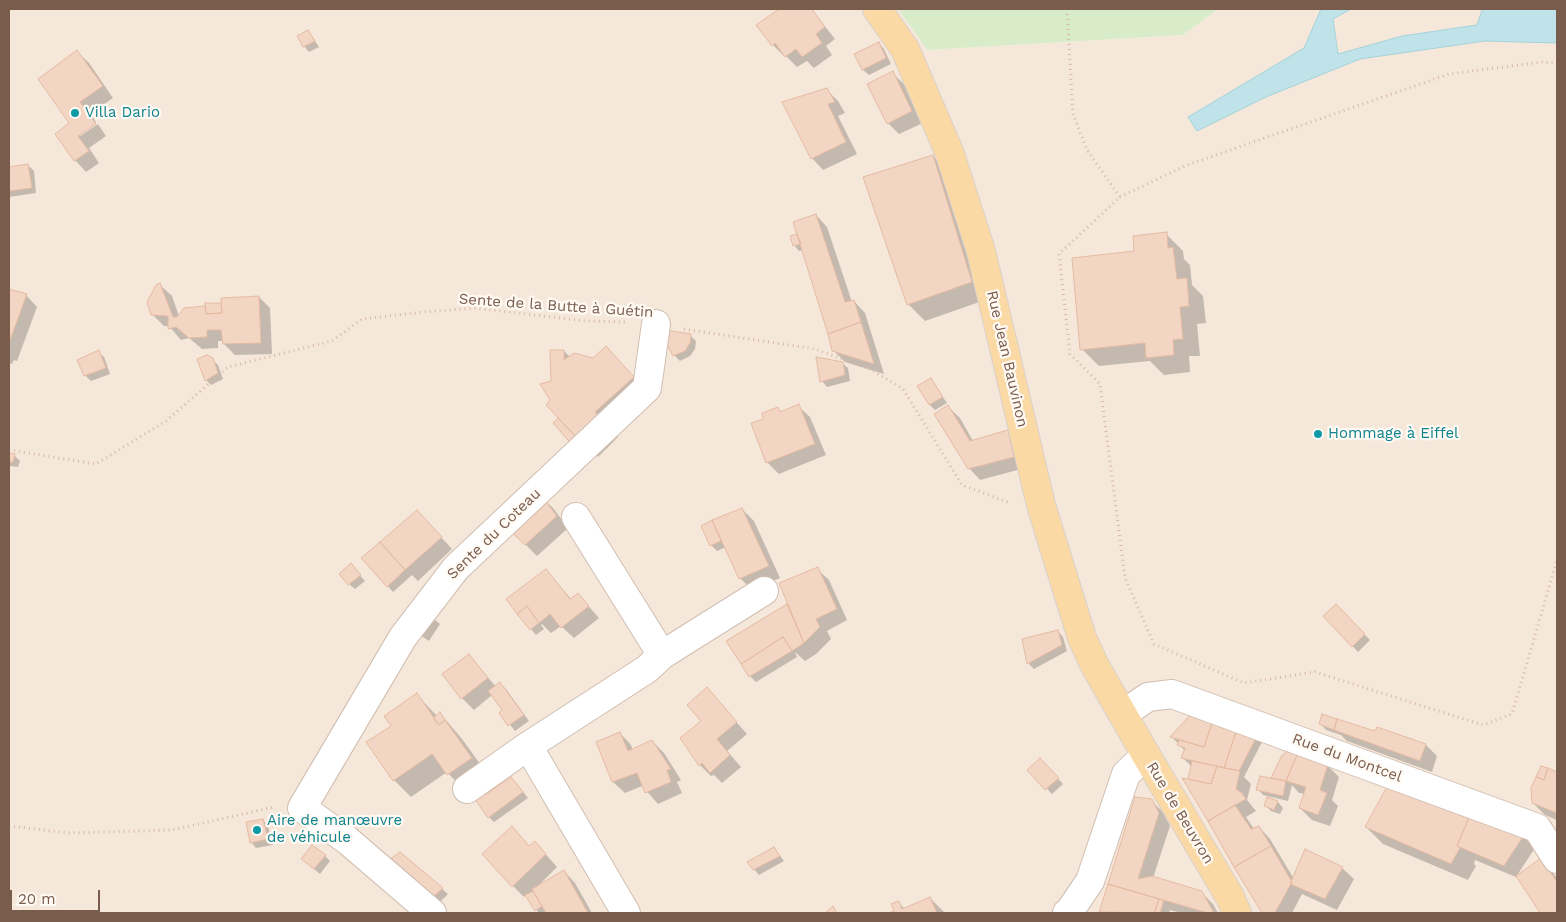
<!DOCTYPE html>
<html>
<head>
<meta charset="utf-8">
<style>
	body { margin:0 }
	#map { position:relative; width:1566px; height:922px; overflow:hidden; background:#fdf6ec; font-family:"Work Sans",sans-serif }
	canvas { display:block }
	.frame { position:absolute; inset:0; border:10px solid #7a5c4d; pointer-events:none }
	.scale { position:absolute; left:10px; top:890px; width:90px; height:22px; box-sizing:border-box; border:2px solid #7a5c4d; border-top:0; padding-left:6px; font-size:15px; line-height:18px; white-space:nowrap; color:#7a5c4d; -webkit-text-stroke:4px #fffaf3; paint-order:stroke }
</style>
</head>
<body>
<div id="map">
<canvas width="1566" height="922"></canvas>
<div class="frame"></div>
<div class="scale">20 m</div>
</div>
<script>
const ctx = document.querySelector('canvas').getContext('2d');
ctx.lineJoin = 'round';
function fill(path, color) { ctx.fillStyle = color; ctx.fill(path, 'evenodd'); }
const poly = rows => new Path2D(rows.map(r => 'M' + r).join(''));
function trace(path, color, width, dash) { ctx.strokeStyle = color; ctx.lineWidth = width; ctx.lineCap = dash ? 'butt' : 'round'; ctx.setLineDash(dash || []); ctx.stroke(path); }
function drawText(font, color, halo, rows, align = 'center') {
  ctx.font = font + ' "Work Sans",sans-serif'; ctx.lineWidth = 4.5; ctx.setLineDash([]); ctx.textBaseline = 'middle'; ctx.strokeStyle = halo; ctx.fillStyle = color; for (const [text, x, y, turn = 0] of rows) {
    ctx.save(); ctx.translate(x, y); ctx.rotate((+turn || 0) * Math.PI / 180); ctx.textAlign = isNaN(turn) ? turn : align; if (halo) ctx.strokeText(text, 0, 0); ctx.fillText(text, 0, 0); ctx.restore();
  }
}
fill(poly([
	[9,9,898,9,927,50,1183,35,1218,9,1557,9,1557,913,9,913]
]), '#f5e8da');
fill(poly([
	[898,9,1218,9,1183,35,927,50]
]), '#d8ecc9');
const water = poly([
	[1321,9,1351,9,1333,19,1338,54,1402,36,1477,25,1482,10,1479,9,1557,9,1557,43,1485,41,1360,59,1266,97,1197,131,1188,117,1304,48,1321,9]
]);
fill(water, '#bfe3e8');
trace(water, '#a5d3da', 1);
fill(poly([
	[781,9,811,9,835,39,826,46,832,55,814,68,807,61,797,67,785,55,784,56,773,45,758,25],
	[308,31,319,47,309,52,304,46],
	[879,43,884,49,891,64,869,75,863,70,856,55],
	[77,52,89,63,113,98,91,114,96,122,79,134,80,136,98,124,106,136,89,148,99,163,86,172,75,160,71,124],
	[892,73,904,84,923,123,899,134,888,123],
	[826,89,838,101,845,113,838,116,857,154,823,170,812,158],
	[933,156,950,173,988,299,925,321,908,304],
	[28,165,34,171,36,193,9,197,9,168],
	[816,215,827,227,852,302,854,301,865,313,884,374,845,362,834,351,803,250,799,251,794,245,798,235],
	[1166,234,1183,251,1184,259,1190,265,1192,285,1203,296,1206,323,1197,324,1200,356,1189,356,1190,372,1164,375,1150,361,1099,366,1082,349,1136,252],
	[160,285,172,296,179,316,205,307,207,310,220,304,223,306,259,297,270,308,272,354,235,355,224,344,224,341,218,341,218,348,202,349,189,338,181,340,169,326,164,326,152,314],
	[9,290,26,295,37,307,17,361,14,360,12,364,9,363],
	[691,336,696,341,695,349,690,356,680,361,674,355],
	[606,348,650,395,611,430,618,437,598,457,587,445,578,440,579,438,551,400,552,382,564,351,570,357,594,359],
	[98,352,104,357,110,374,91,381,85,375],
	[212,359,218,365,223,379,211,385,206,380],
	[842,363,848,368,850,381,827,387,822,381],
	[931,380,947,403,935,410,930,405,919,386],
	[798,406,810,417,826,455,779,474,767,462,765,419,778,409,782,413],
	[948,407,960,418,973,441,1007,431,1019,443,1025,468,980,480,969,468],
	[9,454,14,455,20,461,18,467,9,466],
	[541,497,553,508,568,528,537,556,509,528],
	[742,509,754,521,780,578,752,590,740,578,726,547,717,551,711,545,703,527],
	[428,523,452,549,418,581,412,575,393,592,363,558],
	[817,569,829,580,847,620,827,631,831,639,816,654,805,661,795,652,797,657,756,682,750,676,728,641,786,605,794,612],
	[546,570,571,599,578,594,599,618,574,638,561,626,551,633,542,624,541,625,544,629,536,635,531,629],
	[356,571,365,581,355,589,349,584],
	[1336,606,1370,640,1358,652,1325,617],
	[434,619,440,624,429,641,420,635],
	[1058,631,1063,637,1067,651,1034,669,1029,664,1023,640],
	[469,655,496,687,500,684,506,689,529,721,515,731,501,713,504,711,492,695,474,710,462,698,444,674],
	[707,689,747,734,727,751,741,767,722,783,714,775,711,776,700,765,702,721],
	[417,695,437,716,440,714,445,719,462,739,488,775,465,791,447,772,411,797,394,780,393,726],
	[1321,724,1376,733,1426,745,1437,756,1432,772,1347,741,1341,735,1326,730],
	[620,733,631,745,633,750,652,741,664,753,681,780,677,782,682,793,658,804,642,786,625,793,613,782,598,743],
	[1172,737,1257,737,1262,742,1244,777,1251,784,1247,800,1256,811,1246,817,1254,829,1259,827,1270,839,1294,879,1342,868,1354,879,1337,910,1302,894,1292,913,1264,913,1185,780,1192,781,1189,778,1192,767,1183,758,1185,751],
	[1283,756,1327,765,1339,777,1332,800,1338,806,1330,826,1312,820,1300,808,1305,794,1299,793,1292,785,1288,801,1263,795,1258,789,1272,779],
	[1040,760,1063,784,1052,794,1029,770],
	[1541,767,1557,773,1557,820,1545,815,1533,803],
	[517,784,528,798,494,822,489,817,486,796],
	[1136,798,1151,801,1163,812,1170,826,1153,878,1201,892,1213,904,1218,913,1182,913,1170,910,1169,913,1102,913,1101,912],
	[1268,799,1278,802,1283,808,1280,814,1271,811,1265,805],
	[263,820,268,826,273,845,256,848,251,842],
	[1366,827,1523,836,1535,848,1516,877,1475,860,1474,864,1476,866,1468,880,1383,844],
	[535,842,557,867,537,887,564,871,575,883,592,913,548,913,547,912,539,913,526,895,524,897,513,886,530,847],
	[774,848,784,861,759,875,754,869],
	[400,853,448,894,438,904],
	[325,856,330,861,320,874,308,864],
	[1541,860,1557,878,1557,913,1542,913,1518,876],
	[930,898,945,913,893,913,896,912,898,902,905,909]
]), '#0003');
const building = poly([
	[779,9,812,9,825,27,816,34,822,43,802,57,796,49,785,57,775,43,772,46,756,25,779,9],
	[308,30,315,41,303,47,297,36,308,30],
	[879,42,886,58,862,70,854,54,879,42],
	[77,50,103,86,80,102,96,124,78,136,89,151,74,161,55,134,69,123,38,79,77,50],
	[893,71,912,111,887,124,867,84,893,71],
	[827,88,835,102,828,104,846,142,811,159,782,102,827,88],
	[933,155,972,282,907,305,863,177,933,155],
	[28,164,32,188,9,191,9,167,28,164],
	[816,214,845,302,854,300,861,322,828,334,793,222,816,214],
	[1167,232,1168,248,1173,247,1177,279,1187,278,1189,306,1180,307,1183,339,1173,340,1174,355,1146,358,1145,343,1080,350,1072,258,1134,251,1133,236,1167,232],
	[797,234,801,244,793,246,790,236,797,234],
	[160,283,173,317,177,317,184,308,205,306,206,314,222,313,221,298,259,296,261,343,223,344,221,330,207,330,207,337,189,338,176,327,168,329,168,316,151,315,147,302,156,285,160,283],
	[9,289,27,294,9,343,9,289],
	[205,303,221,303,222,313,206,314,205,303],
	[861,322,874,364,832,351,828,334,861,322],
	[665,330,691,334,690,343,685,351,673,356,662,335,665,330],
	[606,346,634,377,595,412,602,420,580,441,546,405,550,400,540,384,551,381,550,350,564,350,564,360,574,353,593,358,606,346],
	[99,350,106,368,84,376,77,360,99,350],
	[207,355,213,358,218,373,205,381,197,359,207,355],
	[816,357,843,362,845,375,820,382,816,357],
	[931,378,943,397,929,405,917,386,931,378],
	[799,404,815,444,766,463,751,423,763,419,762,413,778,407,780,412,799,404],
	[948,405,970,441,1008,430,1014,457,968,469,934,414,948,405],
	[558,418,580,441,574,447,553,423,558,418],
	[9,453,15,454,13,462,9,462,9,453],
	[541,495,557,516,525,545,507,528,541,495],
	[742,508,769,566,739,579,712,520,742,508],
	[417,510,442,537,405,570,380,542,417,510],
	[712,520,721,541,710,546,701,526,712,520],
	[380,542,405,570,387,587,361,558,380,542],
	[351,563,361,575,348,585,339,574,351,563],
	[818,567,837,609,816,619,820,627,804,643,779,583,818,567],
	[546,569,570,599,578,593,589,606,561,628,550,614,539,623,527,606,517,614,506,599,546,569],
	[787,604,804,643,792,651,783,637,741,664,726,641,787,604],
	[1336,604,1365,634,1352,647,1323,616,1336,604],
	[527,606,539,623,530,630,517,614,527,606],
	[1058,630,1062,645,1027,664,1022,639,1058,630],
	[783,637,792,651,749,677,741,664,783,637],
	[469,654,488,678,461,699,442,674,469,654],
	[500,682,524,715,508,726,499,713,502,710,488,691,500,682],
	[707,687,737,722,717,739,730,755,710,773,702,763,699,766,680,738,701,721,687,705,707,687],
	[417,693,439,725,445,720,472,758,447,775,432,754,393,781,366,742,391,726,384,716,417,693],
	[440,712,445,720,439,725,433,718,440,712],
	[1192,713,1213,720,1204,747,1170,737,1192,713],
	[1322,714,1337,719,1334,730,1319,724,1322,714],
	[1337,719,1375,731,1377,727,1426,744,1420,761,1334,730,1337,719],
	[1213,720,1237,729,1224,768,1181,758,1185,748,1177,745,1179,740,1204,747,1213,720],
	[1237,729,1257,736,1239,771,1224,768,1237,729],
	[620,732,628,751,652,740,671,769,667,770,671,782,645,793,637,773,612,782,596,742,620,732],
	[1288,748,1297,755,1286,781,1271,778,1282,755,1284,755,1288,748],
	[1297,755,1328,764,1320,790,1327,793,1318,815,1299,808,1306,787,1286,781,1297,755],
	[1040,758,1059,778,1045,790,1027,770,1040,758],
	[1192,761,1217,766,1211,784,1188,779,1192,761],
	[1217,766,1240,771,1236,789,1242,793,1246,799,1208,821,1182,778,1211,784,1217,766],
	[1541,766,1548,768,1544,780,1536,777,1541,766],
	[1548,768,1557,772,1557,813,1532,803,1531,788,1536,777,1544,780,1548,768],
	[1260,776,1286,781,1283,796,1256,790,1260,776],
	[511,777,523,792,488,818,474,798,483,792,485,795,511,777],
	[1389,783,1470,815,1457,846,1460,848,1451,864,1365,827,1389,783],
	[1135,797,1152,799,1159,813,1138,879,1152,876,1202,891,1214,913,1208,913,1108,884,1135,797],
	[1267,797,1278,801,1274,810,1264,806,1267,797],
	[1235,805,1251,829,1259,826,1271,846,1234,867,1208,821,1235,805],
	[1470,815,1524,835,1504,866,1457,846,1470,815],
	[263,819,268,839,250,843,246,822,263,819],
	[512,826,529,846,535,841,546,854,512,887,482,854,512,826],
	[312,845,326,855,314,869,301,859,312,845],
	[1271,846,1292,882,1275,913,1262,913,1234,867,1271,846],
	[774,847,780,856,753,870,747,862,774,847],
	[1305,849,1343,867,1325,899,1290,884,1305,849],
	[400,852,443,888,431,899,386,862,400,852],
	[1541,858,1557,882,1557,913,1540,913,1516,876,1541,858],
	[564,870,588,913,546,913,533,891,532,889,564,870],
	[1108,884,1159,899,1154,913,1099,912,1108,884],
	[533,891,542,906,535,911,525,895,533,891],
	[930,897,937,913,889,913,894,911,891,904,899,901,902,909,930,897],
	[1159,899,1164,900,1160,913,1154,913,1159,899],
	[833,906,837,913,825,913,833,906]
]);
fill(building, '#f3d5c3');
trace(building, '#e6bba3', 1);
const minor = poly([
	[576,517,662,655],
	[1123,714,1148,697,1172,694,1537,828,1557,859],
	[467,789,528,746],
	[432,913,347,840,302,808,403,637,456,568,647,388,656,324],
	[626,913,528,746,647,669,662,655,764,591],
	[1067,913,1069,912,1090,881,1126,774,1146,755]
]);
const major = poly([
	[877,9,905,49,950,154,981,251,1041,505,1082,638,1095,666,1146,755,1230,897,1237,913]
]);
trace(minor, '#d1beb0', 30);
trace(major, '#dad1cd', 30);
trace(poly([
	[1067,9,1073,114,1087,150,1120,197,1059,254,1070,354,1100,384,1125,578,1154,644,1244,683,1315,672,1483,725,1512,714,1557,560],
	[1120,197,1187,165,1449,74,1542,62,1557,63],
	[684,329,815,349,870,369,903,389,962,485,1010,503],
	[9,450,96,464,166,421,228,367,332,341,362,319,424,312,475,308,586,321,628,322],
	[9,826,68,833,172,830,274,807]
]), '#d9b8a5', 3, [1, 4]);
trace(minor, '#fff', 28);
trace(major, '#fbd9a5', 28);
for (const [x, y, r, color] of [
	[75,113,5,"#0f9aa8"],
	[1318,434,5,"#0f9aa8"],
	[257,830,5,"#0f9aa8"]
]) { const dot = new Path2D(); dot.arc(x, y, r, 0, 2 * Math.PI); ctx.fillStyle = color; ctx.fill(dot); trace(dot, '#fffaf3', 2); }
drawText('15px', '#0d838f', '#fffaf3', [
	["Villa Dario",85,113],
	["Hommage à Eiffel",1328,434],
	["Aire de manœuvre",267,821],
	["de véhicule",267,838]
], 'left');
drawText('15px', '#7a5c4d', '#fffaf3', [
	["Sente de la Butte à Guétin",556,306,4],
	["Rue Jean Bauvinon",1007,359,77],
	["Sente du Coteau",494,534,-44],
	["Rue du Montcel",1347,758,20],
	["Rue de Beuvron",1180,813,59]
]);
</script>
</body>
</html>
